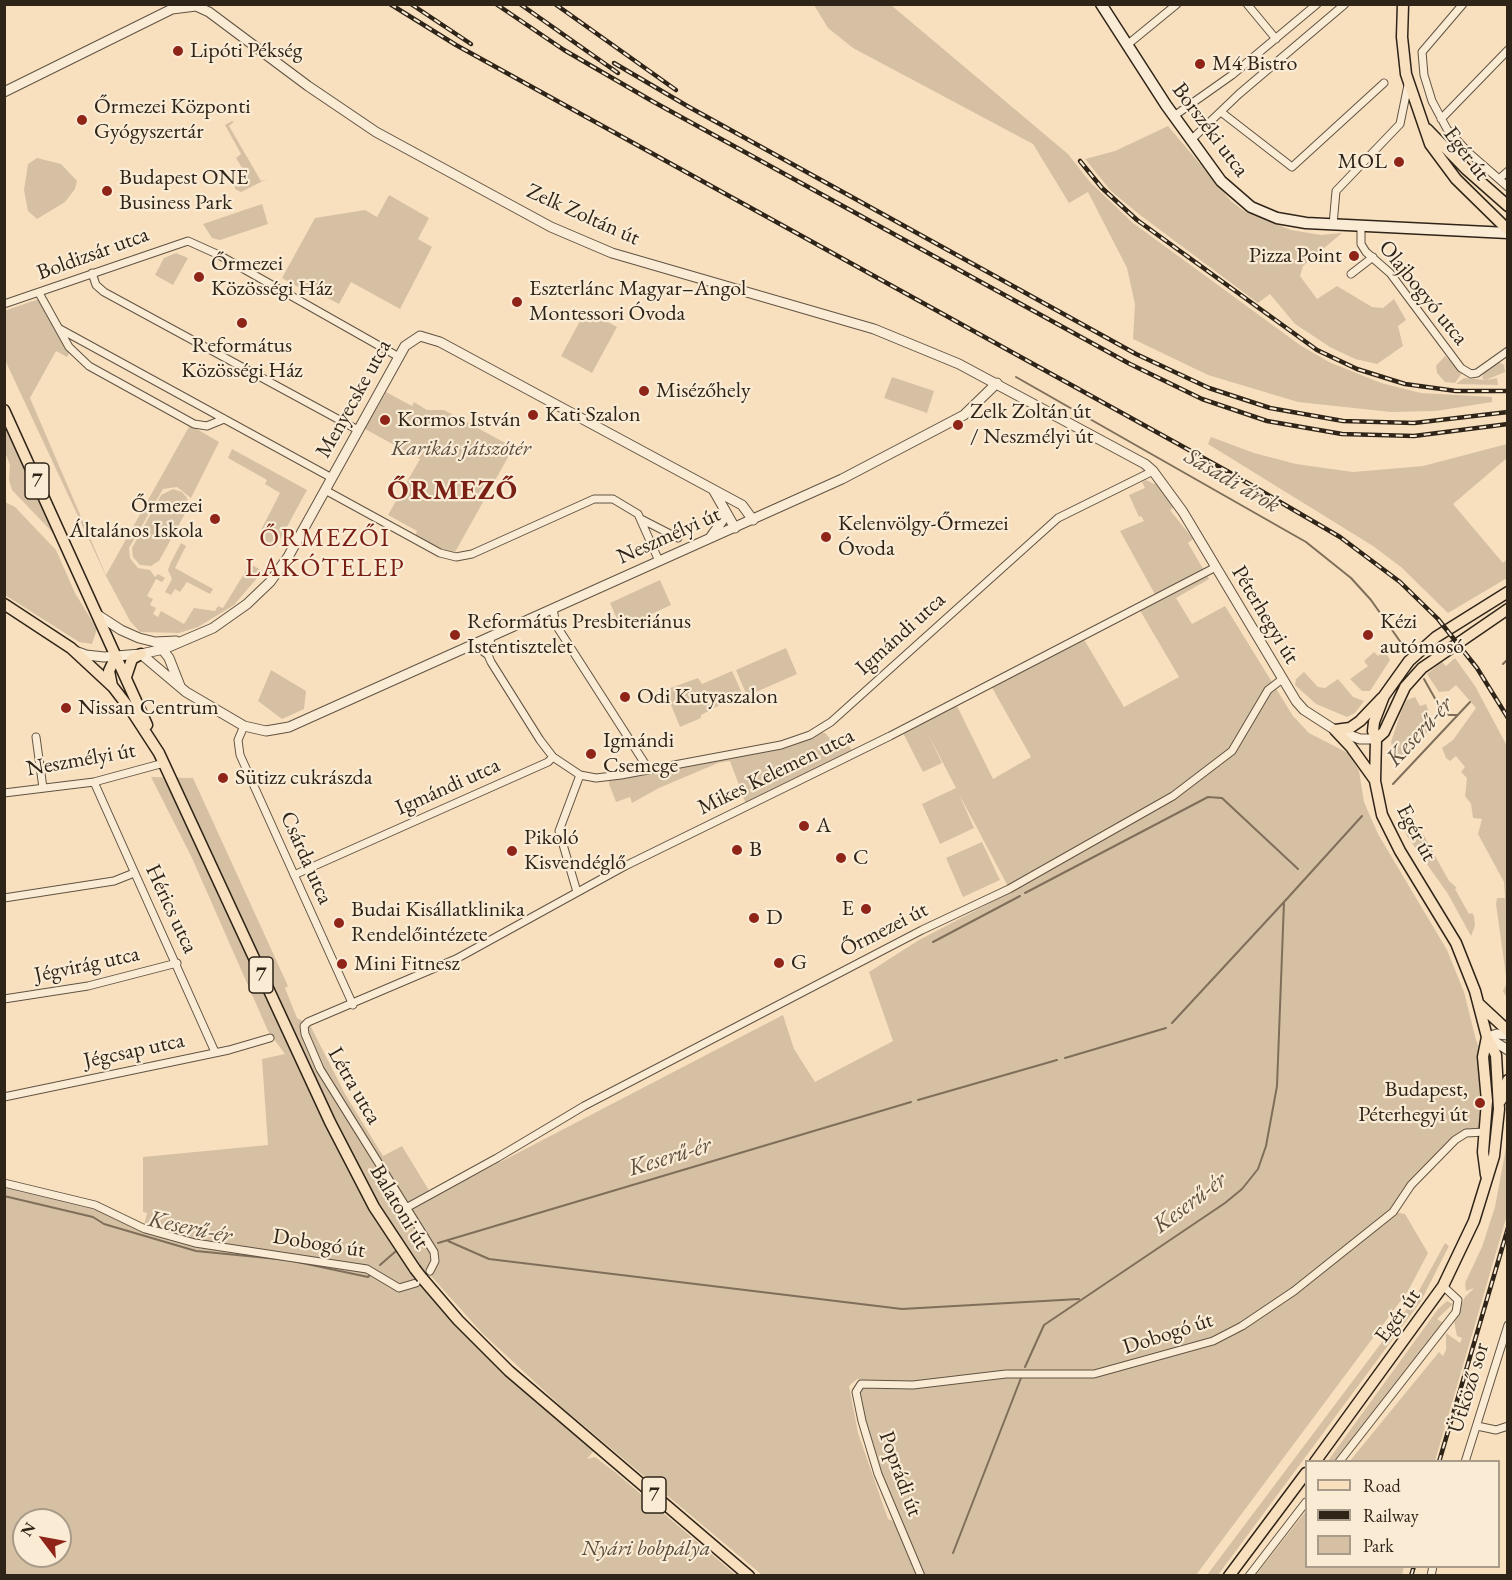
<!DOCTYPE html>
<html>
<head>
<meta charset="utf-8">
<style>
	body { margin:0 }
	#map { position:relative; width:1512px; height:1580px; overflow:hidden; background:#f8e0bf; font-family:"EB Garamond",serif }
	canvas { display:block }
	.frame { position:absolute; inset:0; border:6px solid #2f2418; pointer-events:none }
	.legend { position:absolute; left:1305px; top:1460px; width:195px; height:108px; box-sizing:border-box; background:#faebd5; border:2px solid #a99b89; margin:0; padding:8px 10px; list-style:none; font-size:18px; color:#2f2418 }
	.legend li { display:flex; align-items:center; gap:12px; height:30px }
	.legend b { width:30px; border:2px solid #a99b89 }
	.north { position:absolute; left:12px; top:1508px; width:60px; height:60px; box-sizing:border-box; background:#faebd5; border:2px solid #a99b89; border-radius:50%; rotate:302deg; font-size:16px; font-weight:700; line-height:24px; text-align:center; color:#2f2418 }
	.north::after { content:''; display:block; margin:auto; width:21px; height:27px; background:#8f2418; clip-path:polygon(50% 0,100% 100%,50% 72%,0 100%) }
</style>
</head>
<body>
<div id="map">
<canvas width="1512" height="1580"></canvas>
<div class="frame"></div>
<ul class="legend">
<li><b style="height:8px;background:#f8e0bf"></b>Road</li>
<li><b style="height:8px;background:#2f2418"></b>Railway</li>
<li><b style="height:16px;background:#d6c0a3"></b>Park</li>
</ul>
<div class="north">N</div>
</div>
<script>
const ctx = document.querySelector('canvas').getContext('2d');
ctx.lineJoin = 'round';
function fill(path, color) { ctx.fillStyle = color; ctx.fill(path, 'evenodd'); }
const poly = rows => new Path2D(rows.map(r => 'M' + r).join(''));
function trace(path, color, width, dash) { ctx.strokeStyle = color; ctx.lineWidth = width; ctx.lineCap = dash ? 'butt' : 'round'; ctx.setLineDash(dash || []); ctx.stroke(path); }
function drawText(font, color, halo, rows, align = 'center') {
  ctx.font = font + ' "EB Garamond",serif'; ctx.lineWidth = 4.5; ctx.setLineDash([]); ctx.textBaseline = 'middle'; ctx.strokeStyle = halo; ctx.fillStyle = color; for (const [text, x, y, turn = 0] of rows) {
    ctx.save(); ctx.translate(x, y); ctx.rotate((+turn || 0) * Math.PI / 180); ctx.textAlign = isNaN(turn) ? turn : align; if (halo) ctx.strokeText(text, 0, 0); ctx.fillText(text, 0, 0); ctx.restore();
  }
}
fill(poly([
	[814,5,891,5,1068,154,1090,182,1133,223,1300,345,1329,362,1381,383,1421,393,1492,397,1492,402,1436,411,1391,412,1298,402,1208,375,1133,339,1135,304,1127,268,1088,192,1069,203,1033,144,853,48,828,28],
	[232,121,234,122,229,126,261,181,267,179,241,192,235,189,234,183,238,187,246,184,244,178,247,176,236,158,241,154,225,125],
	[1168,126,1231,201,1244,211,1291,230,1321,235,1342,233,1303,266,1300,276,1317,299,1337,286,1372,307,1383,308,1394,299,1406,320,1398,326,1403,346,1377,364,1355,359,1330,347,1295,324,1270,294,1258,303,1140,215,1111,191,1085,159,1115,151],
	[37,158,61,164,77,181,75,189,65,202,37,219,28,211,24,190,28,164],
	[389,195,429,218,418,239,432,247,400,309,351,282,339,304,322,295,315,296,282,278,315,218,365,210,377,217],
	[262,204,268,224,220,240,212,238,203,224],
	[176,253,188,258,173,285,155,275,164,258],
	[39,299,70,352,67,357,56,351,30,398,106,575,190,425,219,442,191,498,177,487,163,489,129,548,130,558,138,568,150,570,155,577,158,574,165,578,162,582,156,579,147,596,153,599,150,605,156,608,153,614,158,617,161,611,184,624,194,608,215,611,218,606,223,608,250,564,263,571,234,605,198,627,179,633,140,632,130,621,106,576,5,360,4,311],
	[586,310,617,327,592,373,561,356],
	[1445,356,1462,373,1455,383,1445,382,1437,373,1436,366],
	[1499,362,1504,365,1505,372,1486,380,1497,378,1498,385,1456,384,1464,378,1485,380,1482,378,1484,373],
	[892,377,934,391,927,413,884,398],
	[386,392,412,406,414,402,427,410,444,410,509,445,512,450,454,554,415,537,417,531,388,515,420,459,365,429],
	[4,422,55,532,54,534,12,490,9,480,10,465,5,452],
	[1211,437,1254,453,1296,464,1353,472,1423,466,1507,444,1507,458,1453,504,1503,563,1507,559,1507,578,1448,613,1401,567,1373,546,1208,444],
	[232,449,307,490,276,547,258,536,280,493,265,484,267,480,228,458],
	[1146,480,1154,484,1158,482,1174,507,1170,510,1193,539,1188,543,1209,579,1176,598,1192,624,1225,606,1293,716,1309,733,1348,753,1353,761,1359,771,1364,802,1378,834,1447,950,1464,992,1476,1040,1483,1057,1485,1116,1478,1132,1466,1133,1434,1159,1393,1212,1405,1214,1428,1253,1408,1291,1196,1575,924,1575,878,1463,856,1392,866,1382,857,1379,849,1386,858,1433,888,1519,895,1522,918,1575,762,1575,564,1409,482,1333,431,1276,419,1284,452,1322,597,1447,587,1459,595,1457,615,1472,736,1575,5,1575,5,1185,101,1209,144,1225,147,1213,143,1212,143,1157,268,1145,262,1059,285,1054,268,1031,192,858,151,777,193,778,288,986,285,988,297,1018,310,1025,345,1094,383,1156,402,1146,433,1197,783,1015,794,1049,815,1082,893,1041,869,972,919,940,1011,892,959,794,974,828,940,844,922,804,956,788,927,732,942,763,923,772,903,733,922,724,920,720,955,702,993,779,1031,757,990,684,1082,636,1124,707,1179,677,1138,607,1157,598,1120,531,1144,521,1141,516,1139,517,1129,495,1145,488,1142,482],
	[24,1520,60,1520,60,1556,24,1556],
	[173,489,182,492,187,498,188,503,184,511,186,512,159,561,151,566,140,565,133,557,132,548,161,495],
	[5,502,15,507,56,550,75,593,97,629,92,644,79,642,5,595],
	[181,543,186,546,175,568,213,589,210,594,187,582,180,592,175,589,171,595,165,592,172,579,168,570,171,562],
	[660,580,671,605,621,628,610,603],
	[1383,646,1390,660,1370,691,1362,691,1350,679,1368,666,1364,661,1374,652,1378,656,1381,653,1378,649],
	[786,648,797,674,747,696,736,670],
	[1455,658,1475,686,1507,746,1507,998,1503,991,1507,983,1496,904,1497,898,1505,898,1504,882,1478,834,1482,819,1473,818,1471,804,1465,796,1467,778,1461,772,1465,767,1456,756,1450,761,1446,758,1442,748,1453,740,1476,708,1456,685,1449,691,1439,692,1427,674,1442,662,1446,666],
	[271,670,306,691,304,709,282,719,258,701],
	[732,671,742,693,701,715,701,718,680,727,665,690,698,678,702,684],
	[1304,672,1318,687,1325,688,1338,679,1353,697,1364,701,1355,713,1347,717,1316,704,1295,685,1296,679],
	[1415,697,1420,706,1426,704,1430,716,1423,720,1428,731,1397,769,1391,742,1402,709,1407,700],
	[820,732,825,733,836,745,847,744,853,751,746,804,730,761,718,763,659,788,632,803,630,797,616,802,609,784,609,779,779,748],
	[1412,827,1423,834,1449,881,1457,888,1455,889,1469,914,1472,913,1474,916,1475,926,1471,936,1448,894,1407,836,1404,828],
	[982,842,1000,880,963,897,946,858],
	[1507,1142,1507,1215,1435,1461,1349,1462,1439,1352,1443,1356,1446,1350,1446,1333,1460,1343,1462,1338,1457,1336,1454,1321,1465,1297,1474,1288,1466,1291,1465,1283,1482,1247,1495,1207],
	[1445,1243,1449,1246,1421,1301,1218,1575,1207,1575,1415,1298],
	[1447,1301,1453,1304,1437,1319,1445,1324,1335,1461,1327,1462,1438,1309],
	[1306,1511,1306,1566,1404,1567,1402,1575,1255,1576]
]), '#d6c0a3');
trace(poly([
	[1016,377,1306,542,1351,578,1371,600,1404,647],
	[1503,664,1508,659],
	[1424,679,1442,711,1449,715,1458,715],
	[1393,784,1470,702],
	[1025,893,1208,797,1222,798,1298,869],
	[933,942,1020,896],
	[1172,1023,1284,902],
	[1065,1058,1166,1028],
	[918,1100,1057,1060],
	[4,1196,93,1217,104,1224,196,1251,288,1260,368,1277,371,1274],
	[448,1241,489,1259,902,1309,1079,1299],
	[438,1243,911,1102],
	[380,1265,396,1251],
	[1025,1367,1044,1325,1225,1203,1242,1189,1258,1169,1266,1146,1277,1086,1284,902,1362,816],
	[953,1553,1021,1378]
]), '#7f6e5a', 2);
const minor = poly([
	[1247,4,1276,39],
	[1463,4,1422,52,1424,75,1432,101,1447,129,1469,153,1508,187],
	[1127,45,1177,4],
	[1221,112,1292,167,1384,83],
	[1174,116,1232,75,1317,4],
	[1441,119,1508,50],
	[1191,140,1239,94,1345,4],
	[1499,179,1508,171],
	[1333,225,1336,191,1400,124,1408,85],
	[1361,226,1361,244,1366,252,1390,273,1461,368,1471,374,1477,373,1508,351],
	[92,273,96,285,104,292,358,430],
	[1351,274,1373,257],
	[39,293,69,347,89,366,194,424,207,426,224,419],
	[4,304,188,241,219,255,399,357],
	[60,329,332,478],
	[325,490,440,553,456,557,472,554,594,499,613,499,638,514,659,561],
	[641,519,678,538],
	[553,609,556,625,649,770],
	[491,637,488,655,491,662,540,740,553,757,580,775,596,778,621,775,781,745,810,735,831,722,1058,518,1153,471],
	[473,644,488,655],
	[244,726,238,740,240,755,353,1005],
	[36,737,43,788],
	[94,782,215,1052],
	[4,793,94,782,164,763],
	[294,875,548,762,553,757],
	[577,892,559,831,580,775],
	[4,898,114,881,134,873],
	[4,999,88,986,177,963],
	[4,1097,229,1050,270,1038],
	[4,1183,95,1205,145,1229,195,1243,367,1269,399,1288,416,1283],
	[406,1208,497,1158,584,1106,922,930,1009,889,1173,796,1232,751,1268,690,1281,680],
	[430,1271,435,1261,434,1252,320,1069,305,1034,304,1026,308,1022,456,959,625,866,890,736,1214,568],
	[1477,1426,1496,1430,1508,1426],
	[1339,1462,1456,1312,1458,1300,1443,1286],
	[1465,1462,1508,1325],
	[921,1576,878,1474,862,1421,856,1392,861,1384,913,1385,1006,1374,1094,1374,1213,1341,1242,1326,1294,1291,1393,1212,1411,1185,1455,1140,1466,1133,1485,1132],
	[1249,1576,1306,1502],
	[1431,1576,1433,1566]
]);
const tertiary = poly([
	[4,92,172,9,196,6,209,12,308,86,376,132,551,227,612,253,874,329,959,364,1145,464,1153,471,1183,512,1296,701,1304,710,1335,730,1360,739,1376,739],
	[714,491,735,528],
	[710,538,722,521,724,510],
	[98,615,121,630,139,638,155,642,176,641],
	[159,645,169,658,180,686],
	[75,651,86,655,104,657,141,654,164,649,213,628,247,604,270,582,288,557,405,346,420,336,440,342,742,505,753,520],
	[141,654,186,692,244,726,266,731,289,727,842,479,964,415,997,383],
	[1487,1037,1508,1050],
	[1487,1037,1497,1034,1508,1035]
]);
const secondary = poly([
	[1101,4,1166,105,1221,181,1251,207,1277,218,1306,223,1508,233]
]);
const primary = poly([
	[1403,4,1402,37,1406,74,1430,144,1456,179,1508,230],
	[1427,129,1466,169,1508,206],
	[4,410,147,725],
	[4,604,71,648,113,687,133,713,159,753,330,1122,374,1207,415,1269],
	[126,677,132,659,141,654],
	[112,686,109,671,116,656],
	[1335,730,1351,747,1374,779],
	[1335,730,1350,728,1360,721,1382,698],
	[1376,739,1384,732,1405,687,1422,668,1508,609],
	[1479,1004,1508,1031],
	[1501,1100,1508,1080],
	[1486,1175,1483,1152,1487,1101,1483,1057,1487,1037],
	[422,1278,458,1320,509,1371,749,1576],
	[1315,1462,1443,1286,1474,1221,1494,1156,1499,1109,1496,1055,1487,1037,1475,991,1456,943,1400,851,1382,815,1375,781,1376,739,1373,731,1374,722,1384,696,1409,661,1436,637,1508,592],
	[1229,1576,1306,1473]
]);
trace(minor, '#615342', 9);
trace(tertiary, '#615342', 11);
trace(secondary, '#2f2418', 13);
trace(primary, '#2f2418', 13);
trace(minor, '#faebd5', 7);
trace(tertiary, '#faebd5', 9);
trace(secondary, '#faebd5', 10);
trace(primary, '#f8e0bf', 10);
const rail = poly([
	[390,4,456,45,1227,471,1340,537,1400,582,1438,619,1477,668,1508,718],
	[411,4,471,44],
	[496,4,564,50,652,101,1130,364,1202,399,1267,421,1342,434,1414,436,1508,424],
	[520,4,618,73],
	[555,4,676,90],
	[614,63,689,107,1136,354,1209,388,1270,408,1343,421,1414,423,1508,412],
	[1080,161,1102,188,1137,220,1317,350,1357,369,1405,384,1456,391,1508,391],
	[1439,1462,1508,1228],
	[1411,1576,1414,1566]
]);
trace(rail, '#2f2418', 4.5);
trace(rail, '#faebd5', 2, [7]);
const primaryBridge = poly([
	[415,1269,422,1278]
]);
trace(primaryBridge, '#2f2418', 13, []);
trace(primaryBridge, '#f8e0bf', 10);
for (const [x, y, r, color] of [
	[178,51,6,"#8f2418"],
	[1200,64,6,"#8f2418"],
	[82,120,6,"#8f2418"],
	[1399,162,6,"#8f2418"],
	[107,191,6,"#8f2418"],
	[1354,256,6,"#8f2418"],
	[199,277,6,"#8f2418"],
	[517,302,6,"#8f2418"],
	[242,323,6,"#8f2418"],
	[644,391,6,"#8f2418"],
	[533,415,6,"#8f2418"],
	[385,420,6,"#8f2418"],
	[958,425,6,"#8f2418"],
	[215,519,6,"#8f2418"],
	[826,537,6,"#8f2418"],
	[455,635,6,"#8f2418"],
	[1368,635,6,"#8f2418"],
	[625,697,6,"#8f2418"],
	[66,708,6,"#8f2418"],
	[591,754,6,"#8f2418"],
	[223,778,6,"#8f2418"],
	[804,826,6,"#8f2418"],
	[737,850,6,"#8f2418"],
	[512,851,6,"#8f2418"],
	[841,858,6,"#8f2418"],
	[866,909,6,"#8f2418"],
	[754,918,6,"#8f2418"],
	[339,923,6,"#8f2418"],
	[779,963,6,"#8f2418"],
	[342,964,6,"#8f2418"],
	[1480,1103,6,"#8f2418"]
]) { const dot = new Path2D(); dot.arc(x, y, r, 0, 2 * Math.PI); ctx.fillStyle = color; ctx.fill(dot); trace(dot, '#faebd5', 2); }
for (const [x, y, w] of [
	[37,481,24],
	[261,975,24],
	[654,1495,24]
]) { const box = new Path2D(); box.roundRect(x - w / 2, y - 18, w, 36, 4.5); ctx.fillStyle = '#faebd5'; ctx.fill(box); trace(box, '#2f2418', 1.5); }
drawText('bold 21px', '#2f2418', null, [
	["7",37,481],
	["7",261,975],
	["7",654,1495]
]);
drawText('22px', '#2f2418', '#faebd5', [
	["Lipóti Pékség",190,51],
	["M4 Bistro",1212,64],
	["Őrmezei Központi",94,107],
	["Gyógyszertár",94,132],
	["MOL",1387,162,"right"],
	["Budapest ONE",119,178],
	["Business Park",119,203],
	["Pizza Point",1342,256,"right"],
	["Őrmezei",211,264],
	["Közösségi Ház",211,289],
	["Eszterlánc Magyar–Angol",529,289],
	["Montessori Óvoda",529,314],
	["Református",242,346,"center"],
	["Közösségi Ház",242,371,"center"],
	["Misézőhely",656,391],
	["Zelk Zoltán út",970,412],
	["/ Neszmélyi út",970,437],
	["Kati Szalon",545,415],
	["Kormos István",397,420],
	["Őrmezei",203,506,"right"],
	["Általános Iskola",203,531,"right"],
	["Kelenvölgy-Őrmezei",838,524],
	["Óvoda",838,549],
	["Református Presbiteriánus",467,622],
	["Istentisztelet",467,647],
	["Kézi",1380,622],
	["autómosó",1380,647],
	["Odi Kutyaszalon",637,697],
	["Nissan Centrum",78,708],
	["Igmándi",603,741],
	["Csemege",603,766],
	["Sütizz cukrászda",235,778],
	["A",816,826],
	["Pikoló",524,838],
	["Kisvendéglő",524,863],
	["B",749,850],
	["C",853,858],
	["E",854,909,"right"],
	["Budai Kisállatklinika",351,910],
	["Rendelőintézete",351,935],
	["D",766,918],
	["G",791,963],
	["Mini Fitnesz",354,964],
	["Budapest,",1468,1090,"right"],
	["Péterhegyi út",1468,1115,"right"]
], 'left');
drawText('22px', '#2f2418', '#faebd5', [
	["Borszéki utca",1210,130,53],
	["Egér út",1466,154,53],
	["Zelk Zoltán út",583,215,24],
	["Boldizsár utca",93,254,-20],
	["Olajbogyó utca",1423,293,51],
	["Menyecske utca",354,399,-61],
	["Neszmélyi út",669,536,-24],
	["Péterhegyi út",1265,615,59],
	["Igmándi utca",901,634,-42],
	["Neszmélyi út",81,760,-10],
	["Mikes Kelemen utca",776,772,-26],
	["Igmándi utca",448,787,-24],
	["Egér út",1416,833,62],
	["Csárda utca",306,858,66],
	["Hérics utca",171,909,65],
	["Őrmezei út",884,930,-27],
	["Jégvirág utca",87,965,-12],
	["Jégcsap utca",134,1051,-12],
	["Létra utca",354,1086,60],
	["Balatoni út",399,1207,59],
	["Dobogó út",319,1244,9],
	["Egér út",1398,1316,-54],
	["Dobogó út",1168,1334,-18],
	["Ütköző sor",1469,1388,-73],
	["Poprádi út",900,1474,70]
]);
drawText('italic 22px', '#594b3b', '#faebd5', [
	["Karikás játszótér",461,449],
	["Nyári bobpálya",646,1549]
]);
drawText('italic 24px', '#5e4f3e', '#faebd5', [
	["Sasadi árok",1232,481,30],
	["Keserű-ér",1420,732,-47],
	["Keserű-ér",670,1157,-17],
	["Keserű-ér",1190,1203,-37],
	["Keserű-ér",190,1228,12]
]);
ctx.letterSpacing = '1.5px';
drawText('26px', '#7a1f14', '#faebd5', [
	["ŐRMEZŐI",325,539],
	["LAKÓTELEP",325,569]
]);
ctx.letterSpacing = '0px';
ctx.letterSpacing = '1.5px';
drawText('bold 28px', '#7a1f14', '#faebd5', [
	["ŐRMEZŐ",453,491]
]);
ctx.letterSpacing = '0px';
</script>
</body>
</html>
